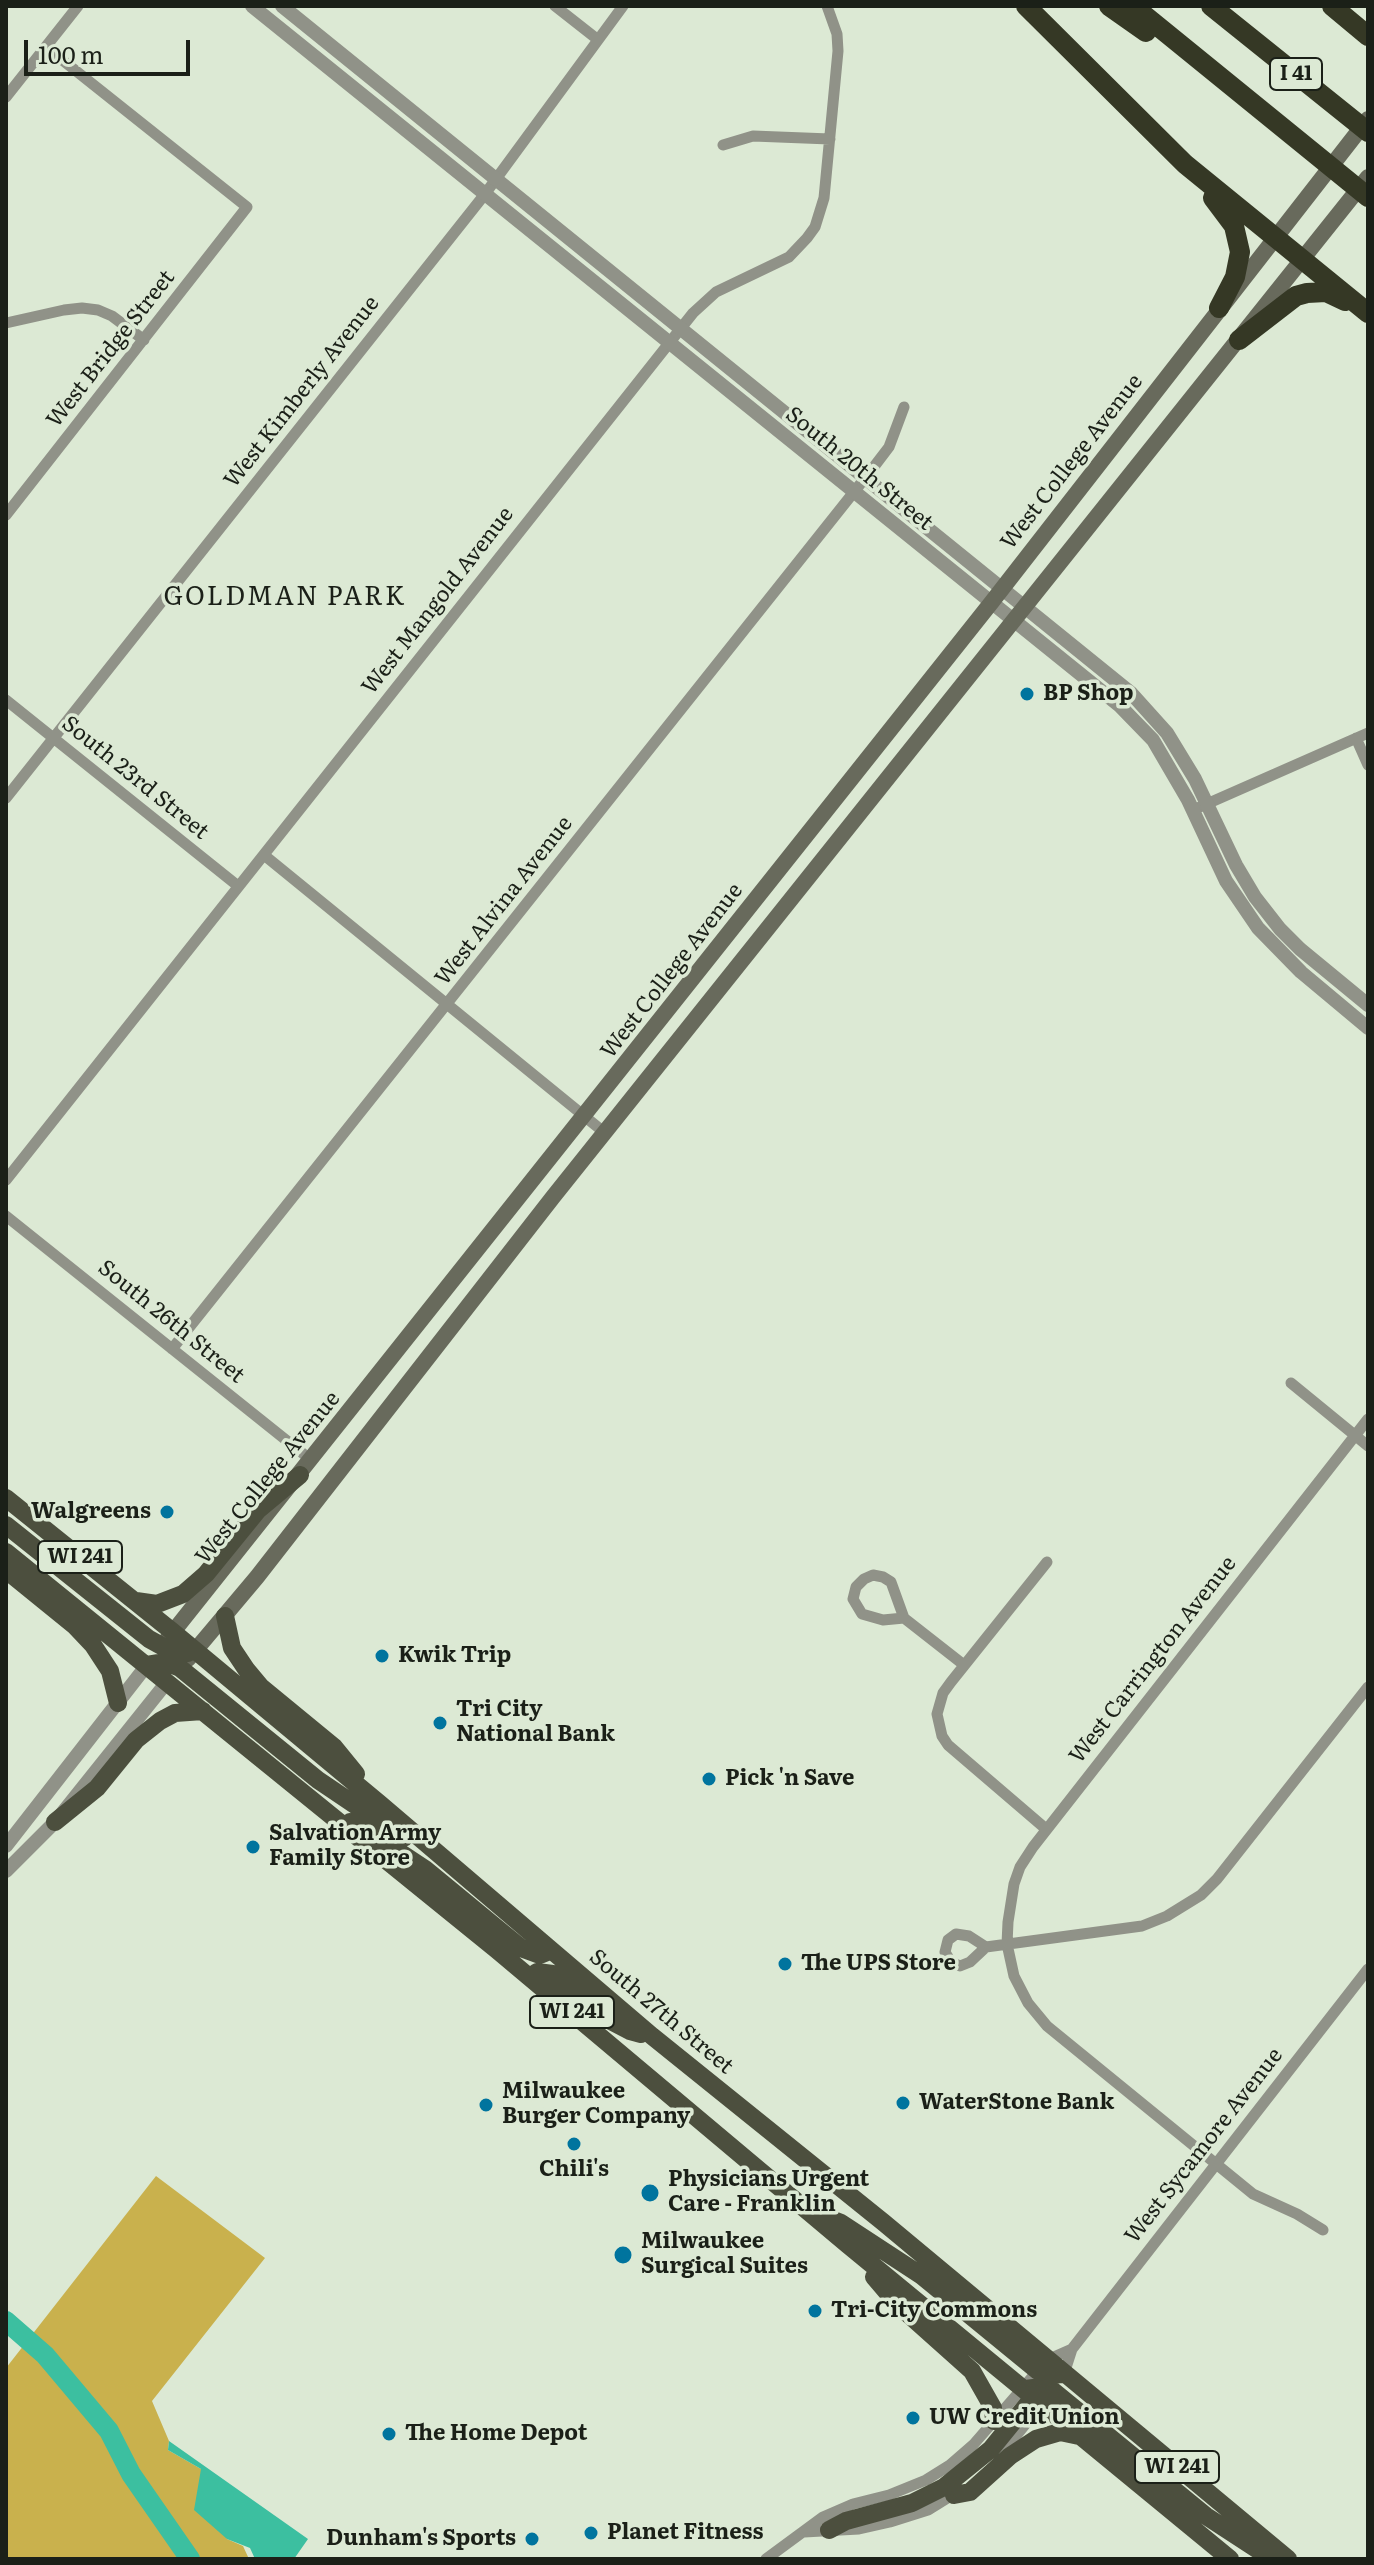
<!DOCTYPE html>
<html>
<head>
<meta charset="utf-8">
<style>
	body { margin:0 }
	#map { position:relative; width:1374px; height:2565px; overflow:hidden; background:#dce9d4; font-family:Literata,serif }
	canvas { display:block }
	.frame { position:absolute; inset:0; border:8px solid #1b2018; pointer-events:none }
	.scale { position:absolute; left:24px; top:40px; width:166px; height:36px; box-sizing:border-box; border:4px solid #1b2018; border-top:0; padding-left:10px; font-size:24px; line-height:28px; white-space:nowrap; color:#1b2018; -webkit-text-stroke:6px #dce9d4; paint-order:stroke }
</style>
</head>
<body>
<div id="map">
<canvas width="1374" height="2565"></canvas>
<div class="frame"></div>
<div class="scale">100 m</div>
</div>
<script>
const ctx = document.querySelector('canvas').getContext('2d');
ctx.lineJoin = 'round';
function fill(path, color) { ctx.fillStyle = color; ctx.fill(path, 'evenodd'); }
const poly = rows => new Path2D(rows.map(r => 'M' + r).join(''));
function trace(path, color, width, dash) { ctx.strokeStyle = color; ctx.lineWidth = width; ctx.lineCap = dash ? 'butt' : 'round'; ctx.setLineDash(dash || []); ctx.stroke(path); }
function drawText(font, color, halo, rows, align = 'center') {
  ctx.font = font + ' Literata,serif'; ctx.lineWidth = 7; ctx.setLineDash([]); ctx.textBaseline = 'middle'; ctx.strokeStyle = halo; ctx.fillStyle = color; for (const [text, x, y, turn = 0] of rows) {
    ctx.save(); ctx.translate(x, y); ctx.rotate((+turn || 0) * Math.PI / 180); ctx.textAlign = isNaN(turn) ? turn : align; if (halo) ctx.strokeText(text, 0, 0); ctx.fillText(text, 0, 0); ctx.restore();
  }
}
fill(poly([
	[156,2176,265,2258,152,2401,169,2441,168,2450,201,2469,227,2539,243,2546,249,2559,6,2559,6,2368]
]), '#c9b14d');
fill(poly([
	[169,2441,308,2539,294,2559,255,2559,250,2548,227,2539,194,2510,201,2469,168,2450]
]), '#3cbfa0');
trace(poly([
	[6,2321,45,2355,109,2431,131,2474,190,2559]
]), '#3cbfa0', 20);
trace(poly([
	[555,6,597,39],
	[6,97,78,6],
	[723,145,753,136,830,139],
	[6,323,64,310,82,308,98,310,112,316,144,340],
	[6,515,247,207,46,47],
	[6,700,238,886],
	[1356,738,1368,765],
	[6,798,485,194,623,6],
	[1193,810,1368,733],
	[264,855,605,1133],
	[6,1180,693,313,716,292,789,257,807,238,815,227,824,198,838,51,837,34,827,6],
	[6,1216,311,1460],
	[172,1349,873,468,889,447,904,407],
	[1291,1383,1368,1446],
	[904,1618,883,1620,862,1614,853,1599,856,1587,864,1579,873,1575,883,1577,891,1582,904,1618,964,1665],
	[1046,1829,948,1745,942,1736,937,1714,943,1693,951,1682,1047,1562],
	[986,1947,969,1936,956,1934,948,1940,945,1952,951,1962,960,1966,970,1962,986,1947,1142,1926,1167,1916,1201,1895,1217,1879,1368,1687],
	[1323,2230,1297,2214,1253,2194,1047,2026,1028,2003,1014,1976,1007,1944,1008,1922,1014,1884,1020,1867,1033,1847,1368,1419],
	[1063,2377,1072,2349,1368,1969],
	[998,2458,1045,2400],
	[804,2532,859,2529,890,2522,928,2510,957,2492],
	[766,2559,823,2517,853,2504,889,2495,926,2480,950,2465,973,2445,1047,2360,1072,2349]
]), '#909288', 11);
trace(poly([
	[252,6,1120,706,1153,740,1188,800,1226,881,1258,928,1301,972,1368,1028],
	[282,6,1131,693,1167,733,1195,779,1236,865,1255,897,1280,929,1300,949,1368,1005],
	[6,1846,147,1665],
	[6,1871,55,1822,167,1682]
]), '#909288', 14);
trace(poly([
	[165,1642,991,603,1368,119],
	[188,1659,257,1577,553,1197,1368,177]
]), '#686a5c', 16);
trace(poly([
	[6,1498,173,1632,380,1804,652,2036,883,2222,1288,2559],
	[6,1525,149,1639,169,1650,188,1653],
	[6,1552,497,1950,847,2244,1230,2559],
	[6,1570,75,1626,93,1645,110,1671,118,1703],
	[136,1601,157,1604,183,1594,206,1574,258,1510,300,1475],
	[225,1616,232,1648,246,1669,261,1687,334,1747,356,1774],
	[147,1665,165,1662,180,1668,318,1780,404,1838],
	[55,1822,97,1788,136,1740,160,1721,175,1713,203,1711],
	[350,1822,360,1826,425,1869,521,1948,540,1955,550,1951],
	[530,1977,537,1972,553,1974,607,2019,630,2031,641,2034],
	[828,2218,841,2223,922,2276,1038,2371,1046,2375,1065,2374],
	[874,2277,897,2304,972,2371,993,2408,994,2421],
	[1025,2389,1042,2387,1052,2390,1206,2516,1272,2559],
	[954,2495,970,2492,1010,2456,1036,2439,1060,2432,1079,2436],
	[829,2530,846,2521,912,2503,944,2487,991,2449,1039,2390]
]), '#4c4f3e', 18);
trace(poly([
	[1026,6,1185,164,1368,313],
	[1109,6,1146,32],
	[1133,6,1368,197],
	[1211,6,1368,132],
	[1332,6,1368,36],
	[1213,198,1234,226,1240,252,1235,277,1219,308],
	[1239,340,1296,296,1307,293,1326,292,1345,301]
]), '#353825', 20);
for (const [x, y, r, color] of [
	[1027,694,8,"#00749e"],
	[167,1512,8,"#00749e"],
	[382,1656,8,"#00749e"],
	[440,1723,8,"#00749e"],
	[709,1779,8,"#00749e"],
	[253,1847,8,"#00749e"],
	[785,1964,8,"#00749e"],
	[903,2103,8,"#00749e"],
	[486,2105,8,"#00749e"],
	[574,2144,8,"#00749e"],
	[650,2193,10,"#00749e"],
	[623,2255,10,"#00749e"],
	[815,2311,8,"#00749e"],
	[913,2418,8,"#00749e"],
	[389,2434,8,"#00749e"],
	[591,2533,8,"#00749e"],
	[532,2539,8,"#00749e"]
]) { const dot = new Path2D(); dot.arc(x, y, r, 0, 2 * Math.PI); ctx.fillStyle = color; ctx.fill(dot); trace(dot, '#dce9d4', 3); }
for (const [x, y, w] of [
	[1296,74,52],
	[80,1557,84],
	[572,2012,84],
	[1177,2467,84]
]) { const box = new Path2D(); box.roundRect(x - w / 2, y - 16, w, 32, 6); ctx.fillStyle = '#dce9d4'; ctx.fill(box); trace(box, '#1b2018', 2); }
drawText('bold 20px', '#1b2018', null, [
	["I 41",1296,74],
	["WI 241",80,1557],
	["WI 241",572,2012],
	["WI 241",1177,2467]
]);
drawText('22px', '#1b2018', '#dce9d4', [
	["West Bridge Street",111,349,-52],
	["West Kimberly Avenue",302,392,-52],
	["West College Avenue",1072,462,-52],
	["South 20th Street",859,469,39],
	["West Mangold Avenue",438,601,-52],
	["South 23rd Street",135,778,39],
	["West Alvina Avenue",504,901,-52],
	["West College Avenue",672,971,-52],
	["South 26th Street",171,1322,39],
	["West College Avenue",268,1478,-51],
	["West Carrington Avenue",1153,1660,-52],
	["South 27th Street",661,2012,40],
	["West Sycamore Avenue",1204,2146,-52]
]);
drawText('bold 22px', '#1b2018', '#dce9d4', [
	["BP Shop",1043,694],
	["Walgreens",151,1512,"right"],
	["Kwik Trip",398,1656],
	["Tri City",456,1710],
	["National Bank",456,1735],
	["Pick 'n Save",725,1779],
	["Salvation Army",269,1834],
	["Family Store",269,1859],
	["The UPS Store",801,1964],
	["Milwaukee",502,2092],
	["Burger Company",502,2117],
	["WaterStone Bank",919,2103],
	["Chili's",574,2170,"center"],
	["Physicians Urgent",668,2180],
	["Care - Franklin",668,2205],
	["Milwaukee",641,2242],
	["Surgical Suites",641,2267],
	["Tri-City Commons",831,2311],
	["UW Credit Union",929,2418],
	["The Home Depot",405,2434],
	["Planet Fitness",607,2533],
	["Dunham's Sports",516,2539,"right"]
], 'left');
ctx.letterSpacing = '2px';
drawText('26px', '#1b2018', '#dce9d4', [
	["GOLDMAN PARK",285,597]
]);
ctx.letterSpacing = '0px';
</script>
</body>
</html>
